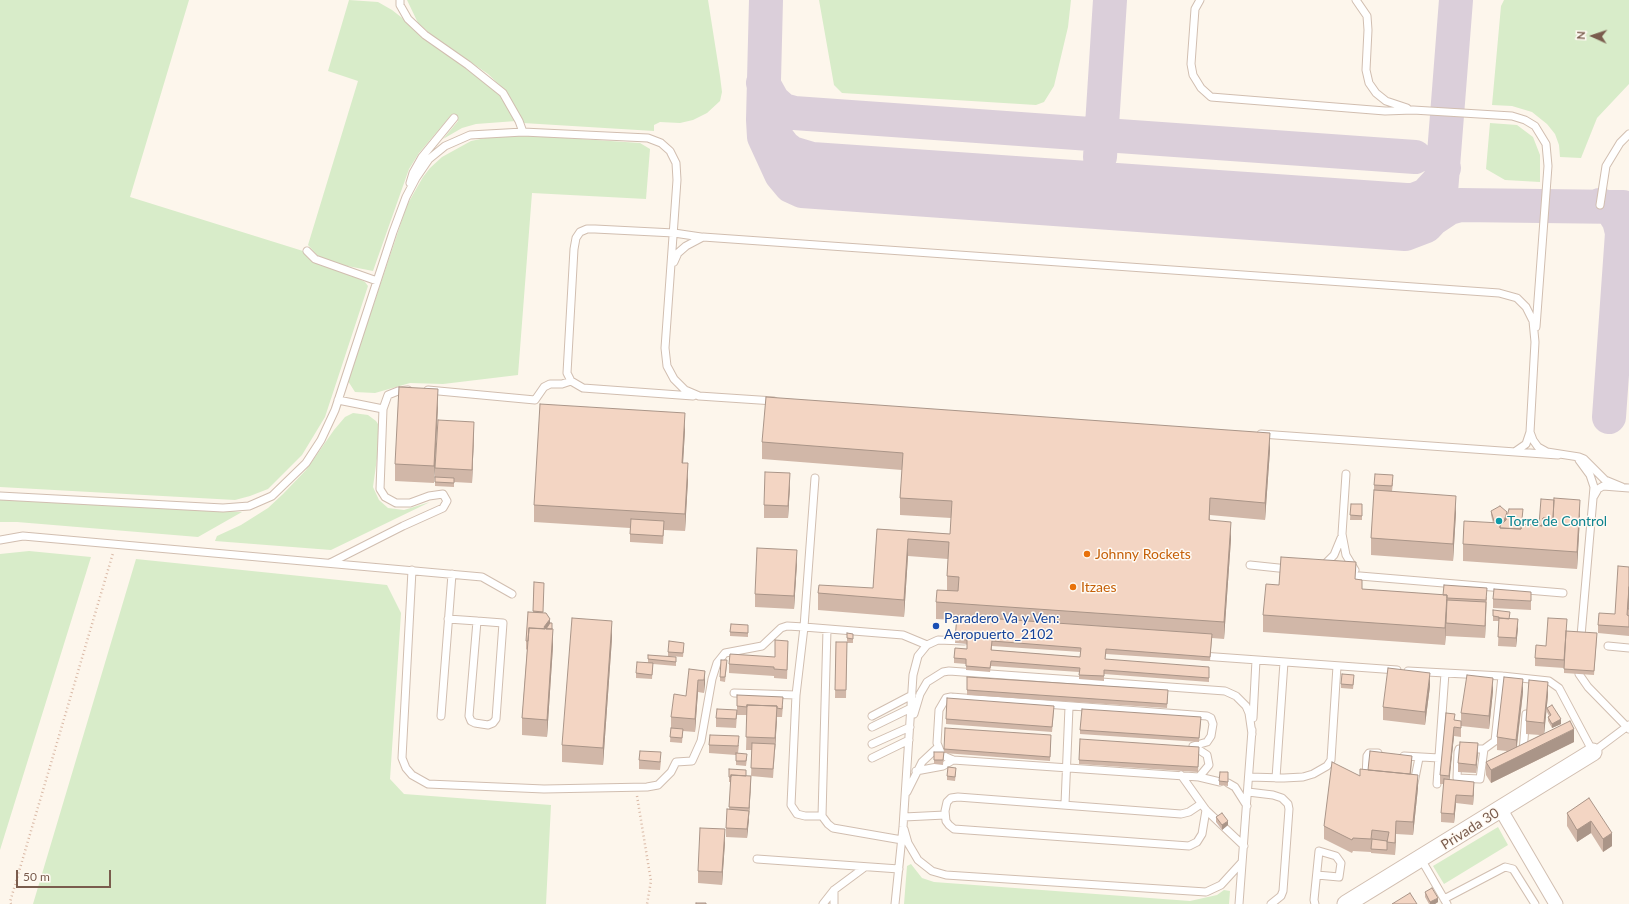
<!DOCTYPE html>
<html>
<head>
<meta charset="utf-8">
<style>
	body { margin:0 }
	#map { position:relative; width:1629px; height:904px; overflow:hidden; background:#fdf6ec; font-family:Lato,sans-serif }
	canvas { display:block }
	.north { position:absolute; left:1573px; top:16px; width:40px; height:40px; -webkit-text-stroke:3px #fffaf3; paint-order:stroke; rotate:273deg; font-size:11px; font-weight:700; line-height:16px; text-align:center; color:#7a5c4d }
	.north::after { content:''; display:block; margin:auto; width:14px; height:18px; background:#7a5c4d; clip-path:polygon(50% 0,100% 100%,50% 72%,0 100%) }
	.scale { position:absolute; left:16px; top:870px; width:95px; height:18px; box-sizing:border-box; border:2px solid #7a5c4d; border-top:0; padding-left:5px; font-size:12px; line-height:14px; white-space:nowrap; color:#7a5c4d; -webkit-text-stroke:3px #fffaf3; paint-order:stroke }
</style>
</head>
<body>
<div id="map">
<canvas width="1629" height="904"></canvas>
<div class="north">N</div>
<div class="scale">50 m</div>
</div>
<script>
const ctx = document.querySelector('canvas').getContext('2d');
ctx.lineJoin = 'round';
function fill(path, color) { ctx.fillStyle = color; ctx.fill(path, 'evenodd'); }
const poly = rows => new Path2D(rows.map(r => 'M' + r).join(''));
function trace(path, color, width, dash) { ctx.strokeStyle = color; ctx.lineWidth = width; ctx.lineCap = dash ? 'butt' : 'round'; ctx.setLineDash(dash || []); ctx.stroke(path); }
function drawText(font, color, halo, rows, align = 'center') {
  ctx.font = font + ' Lato,sans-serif'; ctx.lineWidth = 3; ctx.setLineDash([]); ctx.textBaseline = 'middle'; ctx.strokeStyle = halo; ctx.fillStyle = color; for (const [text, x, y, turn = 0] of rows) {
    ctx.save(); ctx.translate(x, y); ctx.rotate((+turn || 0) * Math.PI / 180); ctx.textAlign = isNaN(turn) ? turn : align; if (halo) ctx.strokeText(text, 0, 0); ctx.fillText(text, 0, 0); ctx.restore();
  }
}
fill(poly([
	[0,0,189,0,130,197,303,251,308,258,348,273,365,282,368,286,325,417,302,455,268,489,250,496,235,500,0,487],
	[349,0,378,2,392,10,496,91,509,107,516,121,476,124,462,128,443,139,458,121,452,114,419,153,409,169,373,271,337,264,318,256,308,245,358,81,328,71],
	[407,0,708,0,720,76,722,92,720,101,707,113,693,120,680,123,660,122,654,125,654,131,523,123,507,92,488,74,433,36,418,23],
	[819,0,1071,0,1068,27,1054,86,1044,102,1036,105,842,93,834,85],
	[1504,0,1629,0,1629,84,1597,118,1581,158,1560,157,1559,145,1555,134,1547,124,1532,112,1512,106,1492,105,1501,6],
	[1490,123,1517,125,1533,137,1540,155,1540,182,1505,180,1486,169],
	[522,135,640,143,650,149,646,199,532,193,518,375,443,384,410,383,375,393,355,392,348,381,407,205,423,177,430,168,442,157,471,141,495,136],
	[353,413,368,415,376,421,380,427,378,451,373,487,379,500,388,508,404,510,430,502,331,550,215,541,217,536,241,525,268,508,283,494,306,470,334,430,345,417],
	[0,499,242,512,198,537,17,522,0,522],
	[29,551,91,557,0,850,0,554],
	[136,559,387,585,401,613,390,779,404,794,551,805,546,904,33,904],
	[1498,827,1508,845,1444,884,1433,866],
	[911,864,922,878,934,882,1190,901,1217,895,1224,890,1230,891,1229,904,904,904,907,866]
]), '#d8ecc9');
trace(poly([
	[766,0,763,120,764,137,781,174,791,186,802,191,1405,234,1426,226,1437,214,1440,205,1456,0],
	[763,83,773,101,783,110,794,113,1415,157],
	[767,122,771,130,784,147,792,153,812,159,1406,200,1413,200,1426,195,1439,181,1444,168],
	[1100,157,1110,0],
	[1600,205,1609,208,1614,213,1619,221,1622,233,1609,417],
	[1434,218,1449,208,1460,205,1623,207]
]), '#dbcfda', 34);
const service = poly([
	[400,0,400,5,408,19,425,35,468,65,503,93,519,121,523,132],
	[1200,0,1195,9,1191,64,1193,75,1201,88,1211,97,1385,111,1413,110,1512,116,1525,120,1535,126,1546,144,1548,166,1536,327],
	[1356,0,1367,16,1368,30,1366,70,1369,83,1376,93,1386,101,1407,108],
	[410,183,413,173,422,157,454,118],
	[1600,205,1606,166,1620,143,1629,134],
	[307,251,315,259,377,281],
	[674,262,678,253,686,246,703,237,1499,293,1517,298,1526,307,1533,321,1535,342,1530,432,1533,440,1538,447,1547,452,1579,457,1584,459,1605,480,1622,487],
	[428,390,535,400,544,387,550,384,562,384,571,381],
	[693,396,583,388,571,381,567,373,574,249,576,238,580,232,587,229,595,229,674,233,701,237],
	[338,400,383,409],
	[1261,434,1558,455],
	[1516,451,1526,444,1530,432],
	[1579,460,1590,475,1594,487,1581,636],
	[1346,474,1342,534,1346,555,1355,570],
	[815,478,804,627,903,635,927,645],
	[0,496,223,508,249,506,272,496,306,463,321,440,335,410,393,232,406,197,416,178,429,159,445,146,470,135,523,132,648,138,661,143,670,151,676,163,677,180,665,348,667,366,674,379,685,390,699,396,774,401],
	[1594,496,1598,489,1603,486,1629,488],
	[0,540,23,536,482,577,512,594],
	[330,563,403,526,443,508,447,501,443,494,429,496,410,503,396,503,385,497,380,489,383,409,388,395,398,391,408,390],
	[1250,565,1288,569],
	[1323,566,1334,555,1341,538],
	[412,570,402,758,406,768,412,775,428,784,544,789,647,787,658,785,671,772,676,762,692,761,701,741,712,679,717,663,725,653,762,646,781,628,787,626,804,627,796,695,791,805,797,814,805,816,822,816,827,629],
	[1348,575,1563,593],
	[448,619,477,621,503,623,496,719,493,723,488,725,475,723,471,721,469,716,477,621],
	[1608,646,1629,648],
	[1202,656,1397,670],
	[1408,671,1502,676,1549,681,1559,688,1593,752,1629,725],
	[1579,674,1588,687,1629,729],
	[734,693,796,695],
	[951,697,1207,716,1211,718,1213,724,1211,736,1207,742,1193,746,1207,755,1209,765,1199,777,953,760,946,757,941,753,937,743,939,710,946,698,951,697],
	[914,714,920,694,927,682,943,672,949,671,1225,691,1236,696,1246,706,1249,713,1252,734],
	[441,716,452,574],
	[872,716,912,695],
	[1253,718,1256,660],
	[872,727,911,708],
	[872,744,910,727],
	[1484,749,1480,779,1457,778,1458,752,1459,749,1484,749,1495,741,1502,676],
	[1523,752,1526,714],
	[1404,756,1439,758],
	[872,758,909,740],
	[916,771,943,766,953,760],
	[1181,775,1206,810,1244,846],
	[1199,777,1220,782],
	[1249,777,1284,778,1303,777,1313,774,1327,766,1331,760,1337,666],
	[1366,777,1367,756,1369,753,1378,753],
	[1276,778,1284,662],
	[1228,783,1235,787,1247,806],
	[1414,783,1419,758],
	[1437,784,1445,673],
	[907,792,922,762,938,747],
	[1248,792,1273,795,1282,798,1288,804,1289,809,1283,891,1281,896,1271,904],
	[1065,804,1069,707],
	[1201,804,1189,812,1181,814,958,797,951,798,947,802,945,811,946,821,949,825,954,829,1189,846,1197,842,1202,834,1206,810],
	[822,816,828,824,833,828,902,840],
	[904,817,945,815],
	[904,829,908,843,918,860,932,871,946,875,1206,892,1221,885,1242,862],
	[757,859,899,869],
	[1421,859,1447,904],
	[834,890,834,904],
	[1444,899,1505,867,1513,869,1535,904],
	[823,904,834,890,865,867],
	[895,904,903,827,913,675,918,656,927,645,938,640,964,641],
	[1239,904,1252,730],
	[1315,904,1314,900,1319,851,1336,856,1341,863,1339,877,1317,875]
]);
const minor = poly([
	[1501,810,1556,904]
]);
const tertiary = poly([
	[1346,904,1593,752]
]);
trace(service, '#d1beb0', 9);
trace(minor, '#d1beb0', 15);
trace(tertiary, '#d1beb0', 19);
trace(poly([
	[637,796,651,881,647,904],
	[11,904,10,902,113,553]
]), '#d9b8a5', 2.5, [1, 3]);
trace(service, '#fff', 7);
trace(minor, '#fff', 13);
trace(tertiary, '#fff', 17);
fill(poly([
	[438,406,434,483,395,481,395,464],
	[685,430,683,463,688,480,685,531,664,530,663,544,630,542,630,528,534,522,534,505],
	[474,435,472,483,454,482,454,487,435,486,435,468],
	[762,442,1270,450,1265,520,1210,515,1210,520,1231,539,1224,639,1212,638,1210,661,1106,654,1105,659,1209,671,1209,682,1104,674,1104,681,1079,679,1079,672,991,666,990,672,966,670,966,664,954,663,954,658,967,649,967,644,955,643,957,620,936,619,936,602,947,591,947,576,948,559,908,556,904,617,818,610,818,593,873,588,877,529,950,534,951,518,900,515,900,498,902,470,762,459],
	[992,646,1081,652,1080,657,992,650],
	[1393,483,1392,491,1456,513,1453,561,1371,555,1371,538,1374,493,1374,485],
	[790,486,788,518,764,518,764,505],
	[1351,504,1362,504,1362,520,1350,520],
	[1491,511,1507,516,1522,524,1539,525,1580,517,1577,569,1463,561,1463,544,1493,523,1491,515],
	[797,563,794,609,755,607,755,594],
	[1629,567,1629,636,1598,633,1598,625,1615,614],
	[1356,579,1362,589,1443,595,1487,597,1485,638,1446,636,1446,635,1445,645,1263,632,1263,615,1279,585],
	[534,582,543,613,550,623,552,629,553,646,547,737,522,735,522,718,527,650,526,649,526,641,533,612],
	[1493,599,1531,601,1531,610,1493,608],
	[1493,610,1510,619,1518,628,1516,647,1498,646,1499,621,1493,621],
	[748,629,748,637,730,636,730,632],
	[1567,631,1597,637,1594,675,1564,673,1564,668,1535,666,1535,658,1546,646],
	[847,633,853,634,853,643,847,643],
	[612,638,603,765,562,762,562,745],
	[836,642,847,642,846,698,835,698],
	[684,647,683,657,668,656,668,652],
	[788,650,787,679,774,678,774,676,729,673,729,664,775,657],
	[648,655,676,661,676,666,653,664,652,679,636,678,636,673,648,663],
	[727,664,725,682,720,681,720,677],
	[705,671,704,693,698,692,695,732,683,731,682,743,670,742,671,728,671,717],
	[1354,680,1353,689,1341,688,1341,684],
	[1430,686,1425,725,1383,720,1383,707],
	[967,690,1168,694,1167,708,967,695],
	[1493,691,1489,729,1461,726,1461,737,1454,736,1449,780,1474,790,1473,805,1456,803,1454,823,1441,822,1441,813,1444,784,1440,784,1440,775,1455,720,1461,721,1461,713],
	[1523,692,1517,747,1540,735,1526,734,1526,721,1548,695,1544,733,1574,742,1491,783,1486,775,1486,762,1507,751,1497,750,1497,737],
	[737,695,783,706,782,717,777,717,775,751,773,778,751,776,749,817,747,838,726,837,726,828,729,810,731,782,729,782,729,769,746,776,751,776,752,750,746,750,747,715,737,715,736,728,716,727,716,718,737,710],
	[1547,708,1561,724,1552,728,1548,721,1548,717,1549,716,1547,712],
	[1054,710,1052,732,946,724,946,719],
	[1201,721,1199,742,1080,734,1080,730],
	[1051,740,1050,761,944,753,943,765,934,764,934,752,944,752,944,749],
	[709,745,739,745,738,753,747,758,746,766,736,765,736,755,709,753],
	[1199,751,1198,772,1079,764,1079,760],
	[1478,752,1476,773,1458,772,1458,763],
	[639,760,661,761,660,770,639,769],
	[1412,760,1411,774,1418,788,1413,835,1396,834,1395,855,1371,853,1371,852,1353,851,1352,853,1324,839,1324,826,1360,776,1368,770],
	[956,773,955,781,947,780,947,776],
	[1228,777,1228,786,1219,785,1219,781],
	[1589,798,1612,846,1603,852,1591,833,1577,842,1567,826,1567,813],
	[1216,817,1228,825,1222,830,1216,822],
	[725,842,722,885,698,883,698,871],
	[1425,892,1438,902,1435,904,1429,904,1425,897]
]), '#d1b7a8');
fill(poly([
	[438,389,438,406,434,483,434,466],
	[685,413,685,430,682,480,682,463],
	[474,422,474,435,472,483,472,470],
	[1270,433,1270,450,1265,520,1265,503],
	[688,463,688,480,685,531,685,514],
	[790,473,790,486,788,518,788,506],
	[1456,496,1456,513,1453,561,1453,544],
	[1580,500,1580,517,1577,569,1577,552],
	[1507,512,1507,516,1504,526,1504,521],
	[1231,522,1231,539,1224,639,1224,622],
	[908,539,908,556,904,617,904,600],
	[797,550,797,563,794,609,794,596],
	[1447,595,1446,623,1445,645,1445,628],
	[1486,602,1486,615,1485,638,1485,626],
	[550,619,550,627,546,633,544,627],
	[1518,619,1518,628,1516,647,1516,638],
	[612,621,612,638,603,765,603,748],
	[553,629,553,646,547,737,547,720],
	[705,671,705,684,704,693,704,680],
	[1430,673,1430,686,1425,725,1425,712],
	[1493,678,1493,691,1489,729,1489,716],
	[1523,679,1523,692,1516,752,1516,740],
	[698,680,698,692,695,732,695,719],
	[1548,682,1548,695,1544,736,1544,723],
	[777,706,777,719,775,751,775,738],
	[1561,719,1561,724,1552,728,1552,724],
	[1454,727,1454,736,1449,785,1449,776],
	[1574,729,1574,742,1491,783,1491,770],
	[1478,743,1478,752,1476,773,1476,765],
	[1418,775,1418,788,1413,835,1413,822],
	[751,776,751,785,749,817,749,808],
	[1474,782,1474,790,1473,805,1473,796],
	[1456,795,1456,803,1454,823,1454,814],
	[749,811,749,820,747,838,747,829],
	[1228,821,1228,825,1222,830,1222,825],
	[1396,821,1396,834,1395,855,1395,843],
	[1591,821,1591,833,1577,842,1577,830],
	[725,829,725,842,722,885,722,872],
	[1612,833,1612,846,1603,852,1603,839],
	[1438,898,1438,902,1435,904,1430,904,1430,902]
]), '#aa9588');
const building = poly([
	[399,387,438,389,434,466,395,464,399,387],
	[766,397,1270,433,1265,503,1210,498,1209,520,1231,522,1224,622,936,602,937,590,958,591,959,577,947,576,949,542,908,539,904,600,818,593,819,585,873,588,877,529,950,534,952,501,900,498,903,453,762,442,766,397],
	[540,404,685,413,682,463,688,463,685,514,534,505,540,404],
	[438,420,474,422,472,470,435,468,438,420],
	[765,472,790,473,788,506,764,505,765,472],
	[1375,474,1393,475,1392,486,1374,485,1375,474],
	[435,477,454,478,454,483,435,482,435,477],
	[1374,490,1456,496,1453,544,1371,538,1374,490],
	[1554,498,1580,500,1577,552,1463,544,1464,521,1500,523,1500,528,1521,529,1522,524,1542,526,1543,518,1553,519,1554,498],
	[1541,499,1554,500,1553,519,1543,518,1542,526,1539,525,1541,499],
	[1351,504,1362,504,1362,516,1350,515,1351,504],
	[1500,506,1507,512,1504,521,1494,521,1491,511,1500,506],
	[1509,509,1523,509,1521,529,1500,528,1500,526,1506,520,1509,509],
	[631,519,664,521,663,536,630,534,631,519],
	[757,548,797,550,794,596,755,594,757,548],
	[1281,557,1356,562,1355,579,1362,580,1362,589,1447,595,1445,628,1263,615,1266,584,1279,585,1281,557],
	[1618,566,1629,567,1629,587,1627,615,1629,616,1629,627,1598,625,1599,613,1615,614,1618,566],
	[534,582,544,583,543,612,533,611,534,582],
	[1444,585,1487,588,1486,600,1447,598,1447,595,1443,595,1444,585],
	[1629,587,1629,609,1628,609,1629,587],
	[1494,589,1531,592,1531,601,1493,599,1494,589],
	[1447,600,1486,602,1485,626,1446,623,1447,600],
	[1493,610,1510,612,1509,619,1499,618,1499,617,1493,616,1493,610],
	[528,612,546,613,550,619,544,627,545,629,529,628,528,641,526,641,528,612],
	[957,616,1212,634,1210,657,1106,649,1105,659,1209,667,1209,678,1104,670,1104,676,1079,675,1080,668,991,661,990,668,966,666,966,659,954,658,955,648,967,649,967,640,955,639,957,616],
	[992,641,1081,648,1080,657,991,650,992,641],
	[572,618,612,621,603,748,562,745,572,618],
	[1499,618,1518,619,1516,638,1498,637,1499,618],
	[1548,618,1567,619,1564,660,1535,658,1536,645,1546,646,1548,618],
	[550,623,552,623,552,629,546,629,550,623],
	[731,624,748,625,748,633,730,632,731,624],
	[529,628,553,629,547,720,522,718,529,628],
	[1566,631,1597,633,1594,671,1564,669,1566,631],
	[847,633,853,634,853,639,847,638,847,633],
	[775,640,788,641,787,670,774,669,774,667,729,664,730,654,775,657,775,640],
	[669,641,684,643,683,653,668,652,669,641],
	[836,642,847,642,846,690,835,690,836,642],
	[648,655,676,657,676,662,648,659,648,655],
	[721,660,727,660,725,677,720,677,721,660],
	[637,662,653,663,652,675,636,673,637,662],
	[1388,668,1430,673,1425,712,1383,707,1388,668],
	[689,669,705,671,704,680,698,680,695,719,671,717,674,694,686,696,689,669],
	[1342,674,1354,675,1353,685,1341,684,1342,674],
	[1467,675,1493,678,1489,716,1461,713,1467,675],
	[967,677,1168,690,1167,704,967,690,967,677],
	[1504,677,1523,679,1516,740,1497,737,1504,677],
	[1529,680,1548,682,1544,723,1526,721,1529,680],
	[737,695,783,697,782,709,777,708,777,706,747,705,747,707,737,706,737,695],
	[947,698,1054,706,1052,727,946,719,947,698],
	[747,705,777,706,775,738,746,737,747,705],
	[1552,705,1561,719,1552,724,1548,717,1551,715,1547,708,1552,705],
	[717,709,737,710,736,719,716,718,717,709],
	[1082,709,1201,717,1199,738,1080,730,1082,709],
	[1446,713,1455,714,1454,720,1461,721,1461,728,1454,727,1449,776,1440,775,1446,713],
	[1570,721,1574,729,1491,770,1486,762,1570,721],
	[671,728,683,729,682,738,670,737,671,728],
	[945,728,1051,735,1050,757,944,749,945,728],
	[710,735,739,736,738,746,709,745,710,735],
	[1080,739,1199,747,1198,767,1079,760,1080,739],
	[1460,742,1478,743,1476,765,1458,763,1460,742],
	[752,743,775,744,773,769,751,768,752,743],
	[640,751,661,752,660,762,639,760,640,751],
	[1370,751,1412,756,1410,774,1368,770,1370,751],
	[934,752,944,752,943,760,934,760,934,752],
	[736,753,747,754,746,761,736,761,736,753],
	[1332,762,1360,776,1360,769,1418,775,1413,822,1396,821,1395,843,1387,842,1389,832,1372,830,1371,839,1353,838,1352,840,1324,826,1332,762],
	[948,767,956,768,955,777,947,776,948,767],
	[729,769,746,770,746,776,731,775,731,777,729,777,729,769],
	[1220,772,1228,772,1228,782,1219,781,1220,772],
	[731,775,751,776,749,808,729,807,731,775],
	[1444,779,1474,782,1473,796,1456,795,1454,814,1441,813,1444,779],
	[1589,798,1612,833,1603,839,1591,821,1577,830,1567,813,1589,798],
	[727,809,749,811,747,829,726,828,727,809],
	[1222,813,1228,821,1222,825,1216,817,1222,813],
	[700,828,725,829,722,872,698,871,700,828],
	[1372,839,1387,841,1387,850,1371,849,1372,839],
	[1432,888,1438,898,1430,902,1425,892,1432,888],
	[1410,893,1417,904,1392,904,1410,893],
	[696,903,706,903,706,904,696,904,696,903]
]);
fill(building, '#f3d5c3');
trace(building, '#aa9588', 1);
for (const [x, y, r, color] of [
	[1499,521,4,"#0f9aa8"],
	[1087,554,4,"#e8710a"],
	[1073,587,4,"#e8710a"],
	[936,626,4,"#1a4fb4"]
]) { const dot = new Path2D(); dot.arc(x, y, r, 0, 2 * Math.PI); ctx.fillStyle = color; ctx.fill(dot); trace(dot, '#fffaf3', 1.5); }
drawText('14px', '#0d838f', '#fffaf3', [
	["Torre de Control",1507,521]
], 'left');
drawText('14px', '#c56008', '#fffaf3', [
	["Johnny Rockets",1095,554],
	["Itzaes",1081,587]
], 'left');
drawText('14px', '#164399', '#fffaf3', [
	["Paradero Va y Ven:",944,618],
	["Aeropuerto_2102",944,634]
], 'left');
drawText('14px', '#7a5c4d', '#fffaf3', [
	["Privada 30",1470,829,-32]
]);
</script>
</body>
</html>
